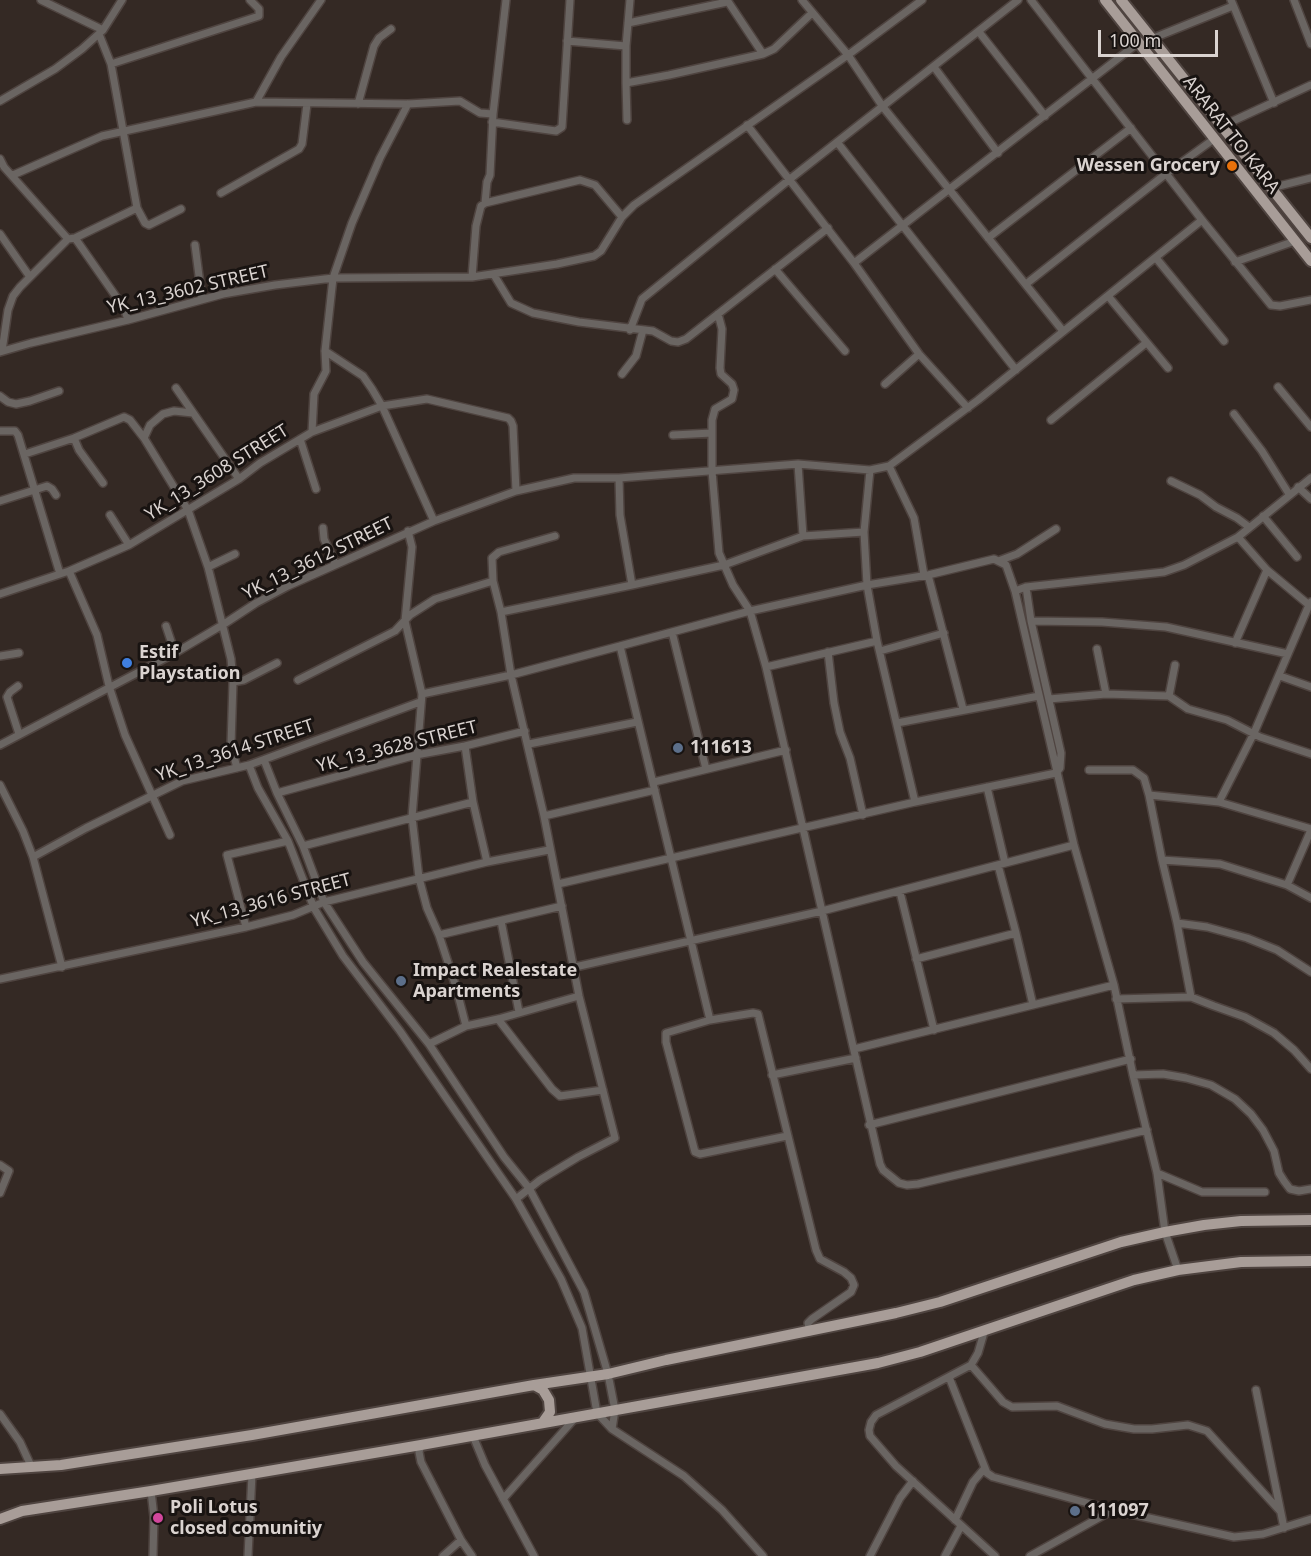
<!DOCTYPE html>
<html>
<head>
<meta charset="utf-8">
<style>
	body { margin:0 }
	#map { position:relative; width:1311px; height:1556px; overflow:hidden; background:#342924; font-family:"Noto Sans",sans-serif }
	canvas { display:block }
	.scale { position:absolute; left:1098px; top:30px; width:120px; height:27px; box-sizing:border-box; border:3px solid #dad3d0; border-top:0; padding-left:8px; font-size:18px; line-height:21px; white-space:nowrap; color:#dad3d0; -webkit-text-stroke:4px #181311; paint-order:stroke }
</style>
</head>
<body>
<div id="map">
<canvas width="1311" height="1556"></canvas>
<div class="scale">100 m</div>
</div>
<script>
const ctx = document.querySelector('canvas').getContext('2d');
ctx.lineJoin = 'round';
const poly = rows => new Path2D(rows.map(r => 'M' + r).join(''));
function trace(path, color, width, dash) { ctx.strokeStyle = color; ctx.lineWidth = width; ctx.lineCap = dash ? 'butt' : 'round'; ctx.setLineDash(dash || []); ctx.stroke(path); }
function drawText(font, color, halo, rows, align = 'center') {
  ctx.font = font + ' "Noto Sans",sans-serif'; ctx.lineWidth = 6; ctx.setLineDash([]); ctx.textBaseline = 'middle'; ctx.strokeStyle = halo; ctx.fillStyle = color; for (const [text, x, y, turn = 0] of rows) {
    ctx.save(); ctx.translate(x, y); ctx.rotate((+turn || 0) * Math.PI / 180); ctx.textAlign = isNaN(turn) ? turn : align; if (halo) ctx.strokeText(text, 0, 0); ctx.fillText(text, 0, 0); ctx.restore();
  }
}
const minor = poly([
	[41,0,103,30],
	[630,0,626,46,626,83,669,75,763,54],
	[727,0,763,54,774,49,812,13],
	[802,0,848,55,883,107,1063,331],
	[1031,0,1202,220,1271,305,1280,306,1311,300],
	[1231,0,1274,103],
	[1294,0,1311,44],
	[628,23,727,2],
	[979,32,1045,116],
	[99,34,111,64,137,208,145,223,149,225,181,209],
	[1151,39,1233,6],
	[567,41,626,46],
	[111,64,259,16,259,9,250,0],
	[934,67,998,153],
	[626,83,627,120],
	[0,101,55,69,82,49,103,30,122,0],
	[256,102,408,104,460,101,480,113,493,114],
	[358,104,374,46,379,38,391,29],
	[492,122,556,131,562,127,570,0],
	[747,125,854,263,919,354,968,408],
	[1222,126,1311,85],
	[837,142,1016,370],
	[0,159,4,167,68,239,20,287,13,296,8,310,2,351],
	[13,175,102,136,256,102,281,57,321,0],
	[1271,188,1311,178],
	[221,193,299,149,302,144,307,104],
	[485,203,487,182,490,175,493,114,506,0],
	[0,234,30,277],
	[75,238,137,208],
	[988,238,1131,128],
	[68,239,75,238,124,308,128,320],
	[195,245,202,299],
	[1156,258,1224,341],
	[1235,262,1295,241],
	[854,263,1138,43],
	[775,269,845,351],
	[494,275,511,303,533,313,579,322,653,331,671,341,678,342,686,339,828,228],
	[472,277,476,226,481,206,485,203,580,180,595,185,622,217],
	[1026,284,1167,173,1214,139],
	[1108,296,1168,368],
	[718,314,722,329,720,368,721,374,732,384,734,390,732,399,715,409,712,420,712,471,719,553,733,585,750,611,766,667,880,1164,883,1170,899,1183,907,1185,918,1184,1147,1130],
	[630,330,642,299,790,179,1018,0],
	[325,351,363,376,372,389,382,406,434,521],
	[0,352,31,343,128,320,223,294,275,285,333,278,472,277,557,264,594,256,601,251,622,217,634,205,848,55,922,0],
	[622,374,636,356,643,330],
	[885,384,919,354],
	[1278,387,1311,427],
	[176,388,239,479],
	[0,396,8,402,16,404,30,401,59,391],
	[1234,414,1262,451,1289,494],
	[1051,420,1146,343],
	[0,431,15,431,18,435,60,574],
	[312,432,314,394,326,371,325,351,333,278,352,223,380,158,408,104],
	[673,435,712,433],
	[74,438,79,450,103,483],
	[144,438,150,425,163,414,174,411,193,413],
	[300,439,316,489],
	[25,454,74,438,124,417,130,420,144,438,188,510,208,567,231,659,233,682,231,745,237,768],
	[798,464,803,536],
	[889,466,914,518,924,575],
	[870,470,864,532,867,585,877,641,915,802],
	[619,478,620,515,632,585,724,565,803,536,864,532],
	[1171,481,1200,495,1216,507,1237,518,1249,527],
	[1298,487,1311,499],
	[0,501,47,486,52,489,56,495],
	[110,515,129,545],
	[1263,516,1297,557],
	[323,528,324,539,335,563],
	[408,531,412,547,405,621,422,694,412,817,419,878,427,908,439,935,456,987,466,1026,498,1019,579,996],
	[1238,537,1267,570,1309,605,1311,602],
	[1001,560,1017,554,1056,529],
	[208,567,235,554],
	[69,571,97,635,109,686,125,735,170,835],
	[928,575,963,709],
	[493,581,492,558,499,552,555,536],
	[0,594,69,571,129,545,239,479,260,463,312,432,382,406,427,399,508,418,511,421,513,426,516,491],
	[501,612,632,585],
	[1031,621,1102,622,1166,627,1288,654],
	[166,626,175,653],
	[672,632,706,769],
	[1235,643,1267,570],
	[1097,649,1106,694],
	[880,651,944,633],
	[828,652,834,703,840,732,850,758,863,815],
	[0,656,19,653],
	[766,667,877,641],
	[1280,676,1311,687],
	[298,680,395,631,410,615,435,599,493,581,501,612,511,675,544,816,579,996,615,1138,578,1157,540,1180,516,1199],
	[233,682,244,680,277,663],
	[18,686,10,692,7,697,19,734],
	[422,694,511,675,620,646],
	[1169,696,1188,709,1227,720,1260,737,1311,754],
	[1049,699,1106,694,1169,696,1175,665],
	[897,723,1039,696],
	[529,744,637,722],
	[0,745,175,653,224,624,256,603,288,586,434,521,516,491,574,478,619,478,798,464,870,470,889,466,978,400,1202,220],
	[465,746,473,802,487,862],
	[264,760,277,793,303,846,324,902,363,962,429,1044,504,1157,529,1188,584,1292,608,1374,615,1410,612,1429],
	[249,765,258,788,288,841,314,908,343,956,400,1031,516,1199,561,1279,582,1328,597,1413,612,1429,684,1476,722,1510,763,1556],
	[1089,770,1133,770,1144,778,1149,795,1162,860,1220,864,1287,885,1311,898],
	[654,782,786,750],
	[0,785,23,831,33,857,62,967],
	[987,787,1005,863],
	[277,793,416,755,465,746,525,731],
	[1149,795,1219,802,1311,829],
	[1219,802,1254,733,1309,605],
	[544,816,655,790],
	[303,846,473,802],
	[33,857,86,828,182,781,249,765,420,702],
	[1162,860,1177,923,1207,927,1247,938,1277,950,1311,972],
	[998,865,1016,933],
	[558,884,915,802,1056,773,1060,768,1061,753,1031,621,1026,587],
	[1287,885,1311,830],
	[900,892,934,1030],
	[501,921,519,1012],
	[1177,923,1191,997],
	[246,927,227,855,288,841],
	[439,935,562,906],
	[916,959,1016,933,1033,1005],
	[575,967,822,911,1074,845],
	[0,979,246,927,293,915,324,902,487,862,549,850],
	[1116,999,1191,997,1214,1006,1245,1017,1274,1033,1294,1050,1311,1069],
	[498,1019,552,1089,560,1096,603,1090],
	[710,1020,620,646,750,611,867,585,928,575,994,559,1006,565,1015,591],
	[429,1044,466,1026],
	[854,1049,1114,985],
	[772,1075,856,1058],
	[1133,1075,1163,1074,1186,1078,1211,1085,1235,1099,1251,1114,1263,1130,1274,1151,1279,1173,1284,1181,1290,1189,1299,1191,1311,1189],
	[869,1125,1131,1059],
	[787,1136,700,1154,695,1152,666,1042,666,1033,710,1020,753,1013,758,1014,816,1250,820,1259,844,1272,851,1278,854,1285,851,1292,812,1319,808,1323,810,1332],
	[0,1165,9,1171,0,1193],
	[1157,1173,1202,1192,1265,1192],
	[1178,1270,1165,1232,1157,1173,1133,1075,1114,985,1074,845,1015,591,1026,587,1164,572,1184,565,1238,537,1311,478],
	[985,1329,978,1353,971,1365,876,1415,871,1422,869,1430,870,1436,896,1466,995,1556],
	[971,1365,1003,1402,1012,1407,1057,1406,1105,1424,1134,1429,1152,1429,1188,1425,1207,1431,1280,1511],
	[949,1377,987,1473,993,1477,1113,1510],
	[1256,1390,1284,1528],
	[0,1414,20,1442,32,1468],
	[473,1436,485,1465,534,1556],
	[421,1445,419,1452,421,1462,461,1540,472,1556],
	[151,1491,154,1517,153,1556],
	[503,1499,576,1417],
	[955,1520,973,1482,984,1469],
	[248,1556,252,1474],
	[443,1556,461,1540],
	[870,1556,900,1498,913,1481],
	[945,1556,961,1526],
	[1030,1556,1113,1510,1234,1537,1263,1534,1311,1519]
]);
const primary = poly([
	[1105,0,1311,261],
	[1121,0,1311,238],
	[534,1385,543,1390,549,1400,550,1412,543,1422],
	[0,1469,61,1465,252,1435,534,1385,608,1374,666,1360,896,1313,940,1302,1121,1242,1165,1232,1204,1225,1241,1221,1311,1220],
	[0,1519,22,1511,151,1491,421,1445,878,1363,920,1352,1134,1280,1178,1270,1241,1262,1311,1261]
]);
trace(minor, '#4f4440', 10);
trace(primary, '#4f4440', 14);
trace(minor, '#6a6562', 7);
trace(primary, '#a89d98', 10);
for (const [x, y, r, color] of [
	[1232,166,6,"#e8710a"],
	[127,663,6,"#3f7fe0"],
	[678,748,6,"#5c6f8a"],
	[401,981,6,"#5c6f8a"],
	[1075,1511,6,"#5c6f8a"],
	[158,1518,6,"#d1479c"]
]) { const dot = new Path2D(); dot.arc(x, y, r, 0, 2 * Math.PI); ctx.fillStyle = color; ctx.fill(dot); trace(dot, '#181311', 2); }
drawText('18px', '#dad3d0', '#181311', [
	["ARARAT TO KARA",1231,135,52],
	["YK_13_3602 STREET",188,290,-13],
	["YK_13_3608 STREET",217,473,-32],
	["YK_13_3612 STREET",318,559,-26],
	["YK_13_3628 STREET",397,747,-14],
	["YK_13_3614 STREET",235,751,-18],
	["YK_13_3616 STREET",271,901,-15]
]);
drawText('bold 18px', '#dad3d0', '#181311', [
	["Wessen Grocery",1220,166,"right"],
	["Estif",139,653],
	["Playstation",139,674],
	["111613",690,748],
	["Impact Realestate",413,971],
	["Apartments",413,992],
	["Poli Lotus",170,1508],
	["closed comunitiy",170,1529],
	["111097",1087,1511]
], 'left');
</script>
</body>
</html>
